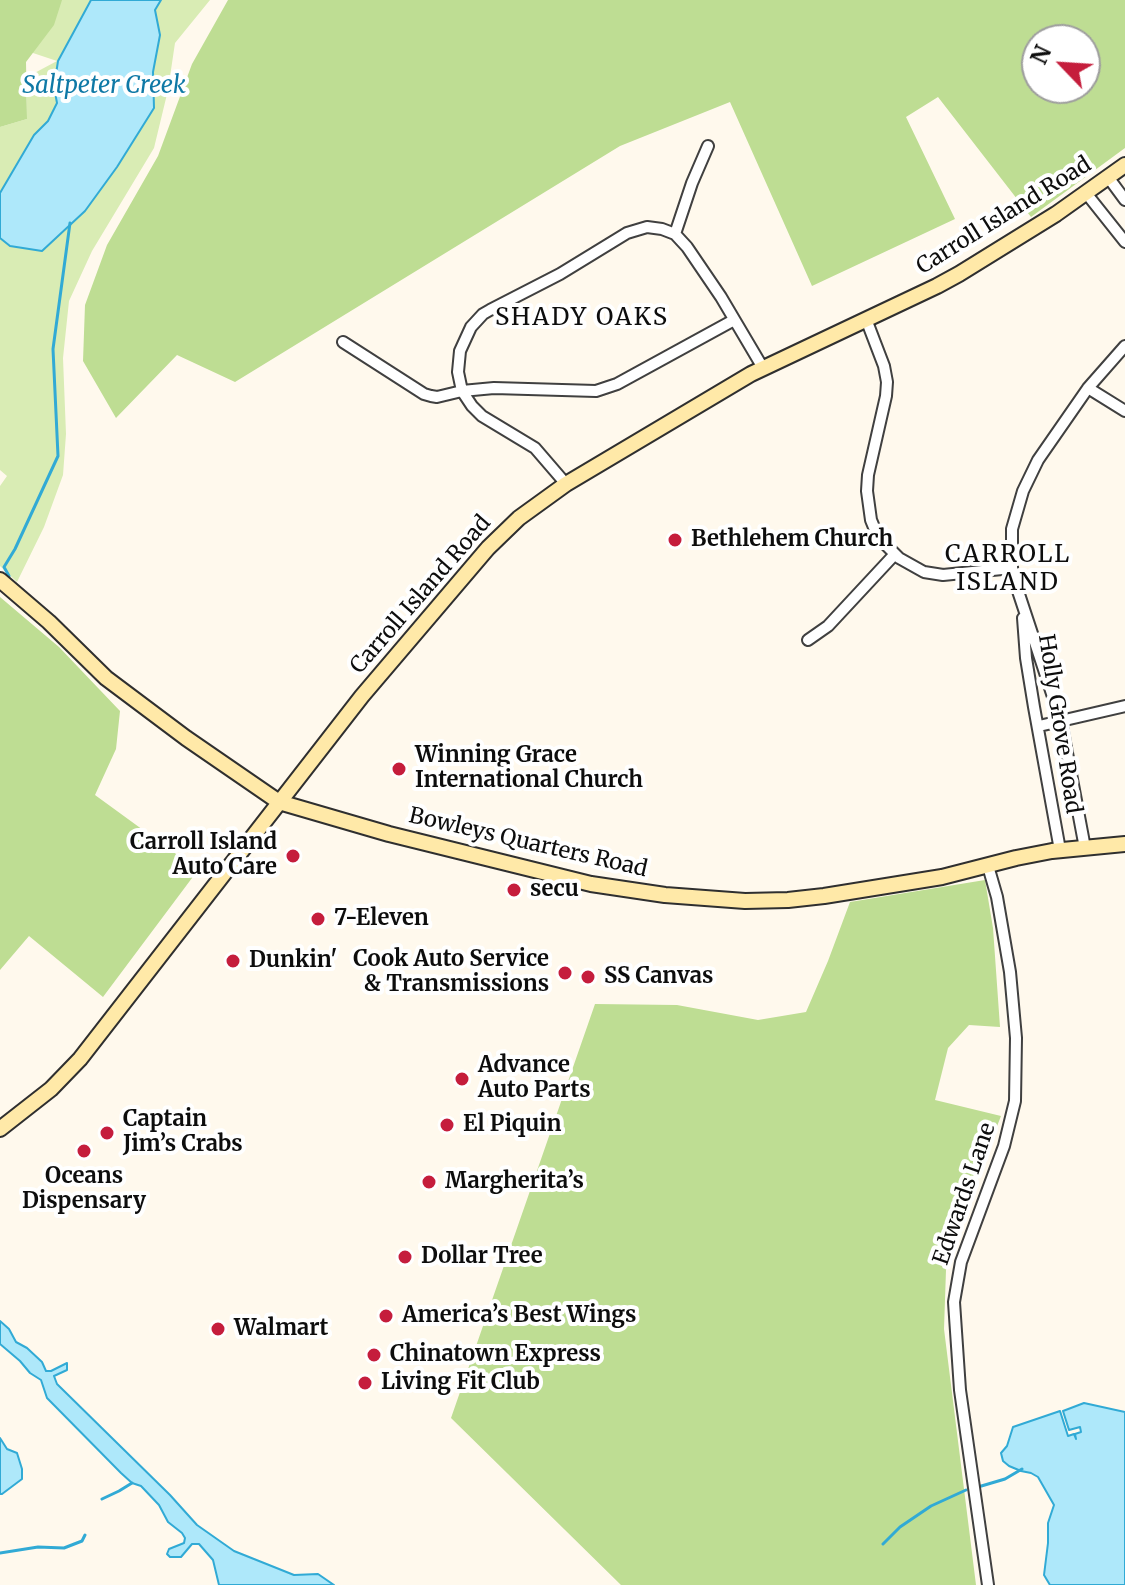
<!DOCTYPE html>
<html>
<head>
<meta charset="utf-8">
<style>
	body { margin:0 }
	#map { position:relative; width:1125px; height:1585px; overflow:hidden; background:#fff9ed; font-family:Merriweather,serif }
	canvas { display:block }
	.north { position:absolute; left:1021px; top:24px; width:80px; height:80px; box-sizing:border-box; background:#fff; border:2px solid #9e9e9e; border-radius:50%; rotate:295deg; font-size:22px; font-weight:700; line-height:32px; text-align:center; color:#0d0d0d }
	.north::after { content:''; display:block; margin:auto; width:28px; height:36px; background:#c51d3c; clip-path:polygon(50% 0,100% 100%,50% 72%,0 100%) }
</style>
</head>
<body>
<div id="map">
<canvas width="1125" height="1585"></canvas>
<div class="north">N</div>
</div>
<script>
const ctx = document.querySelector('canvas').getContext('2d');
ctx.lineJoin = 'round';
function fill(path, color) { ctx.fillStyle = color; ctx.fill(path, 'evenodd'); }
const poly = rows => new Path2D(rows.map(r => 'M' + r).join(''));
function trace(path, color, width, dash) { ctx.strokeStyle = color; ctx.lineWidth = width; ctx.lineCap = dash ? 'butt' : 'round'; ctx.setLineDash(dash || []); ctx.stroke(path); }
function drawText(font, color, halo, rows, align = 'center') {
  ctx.font = font + ' Merriweather,serif'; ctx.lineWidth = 8; ctx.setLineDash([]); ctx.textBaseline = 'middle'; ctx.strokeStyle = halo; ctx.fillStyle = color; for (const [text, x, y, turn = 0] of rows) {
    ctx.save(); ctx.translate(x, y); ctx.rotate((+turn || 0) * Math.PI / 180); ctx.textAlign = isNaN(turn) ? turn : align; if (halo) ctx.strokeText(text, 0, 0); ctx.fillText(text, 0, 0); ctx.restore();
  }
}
fill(poly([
	[0,0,91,0,58,61,54,87,57,103,48,121,34,135,0,193,0,127,27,119,27,77,57,61,0,42],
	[161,0,210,0,175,43,168,90,154,148,92,251,69,301,63,358,66,434,63,475,44,527,17,582,0,566,0,486,7,476,0,470,0,238,10,246,141,126,154,108,153,72,160,35,155,10]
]), '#d9ecb4');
fill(poly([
	[0,0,62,0,54,25,26,62,27,119,0,127],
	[228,0,1125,0,1125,148,1031,217,938,97,906,117,955,219,812,286,730,102,620,146,235,382,177,355,116,418,83,361,85,305,107,245,158,156,192,64],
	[1037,40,1085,40,1085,88,1037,88],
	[0,597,59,647,120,711,116,749,95,795,198,870,103,997,29,936,0,970],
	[985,880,993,928,1000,1027,969,1025,948,1048,935,1100,1001,1116,969,1198,946,1270,944,1329,976,1585,621,1585,451,1418,595,1004,677,1005,758,1020,806,1012,828,961,850,902]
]), '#bedd93');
const water = poly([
	[91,0,161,0,155,10,160,35,153,72,154,108,117,167,85,211,42,251,10,246,0,238,0,193,34,135,48,121,57,103,54,87,58,61,91,0],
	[0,1321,9,1329,16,1342,27,1348,42,1362,46,1371,51,1371,67,1363,67,1370,54,1376,57,1384,170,1495,197,1525,234,1551,294,1575,318,1574,334,1585,219,1585,213,1560,199,1544,192,1544,181,1557,170,1557,167,1554,169,1549,184,1543,185,1538,182,1533,168,1522,159,1505,141,1486,132,1483,121,1473,47,1398,41,1380,30,1373,20,1361,0,1344,0,1321],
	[1084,1403,1125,1412,1125,1585,1050,1585,1044,1575,1048,1543,1048,1523,1054,1505,1038,1477,1031,1473,1021,1471,1009,1466,1003,1461,1001,1453,1007,1446,1013,1427,1060,1411,1068,1436,1074,1434,1076,1439,1075,1434,1081,1432,1080,1427,1069,1430,1063,1411,1084,1403],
	[0,1438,7,1449,17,1453,22,1469,22,1479,2,1494,0,1494,0,1438]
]);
fill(water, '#aee8fa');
trace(water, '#31aad5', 2);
trace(poly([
	[9,576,4,567,15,549,58,456,53,349,70,223],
	[978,1487,1005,1479,1022,1469],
	[102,1499,119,1491,132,1483],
	[883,1544,900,1527,931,1506,966,1490],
	[0,1553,38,1547,64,1548,82,1541,85,1535]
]), '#31aad5', 3);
const street = poly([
	[1108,177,1125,200],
	[1086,193,1125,242],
	[675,234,692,183,708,146],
	[866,319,884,366,887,382,886,396,868,475,867,491,871,520,878,537,899,558,924,572,943,575,1012,568],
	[343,342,424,394,431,396,437,397,462,391,494,388,596,391,617,384,734,320],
	[1088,388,1125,411],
	[566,484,535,448,482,416,472,406,462,391,458,372,460,351,471,327,483,314,490,310,560,274,627,233,647,227,662,229,675,234,687,247,721,297,763,368],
	[1023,618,1026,658,1034,707,1060,850],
	[808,640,828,626,895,554],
	[1039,726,1125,706],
	[1085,848,1061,721,1016,585,1012,568,1012,529,1023,491,1038,460,1088,388,1125,346],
	[988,866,997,897,1010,972,1016,1038,1015,1101,1004,1146,961,1262,954,1302,960,1390,988,1585]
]);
const secondary = poly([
	[0,580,49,622,106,678,186,738,279,802,389,834,591,884,665,895,745,901,788,900,824,896,942,877,1016,858,1052,851,1125,844],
	[0,1129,51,1089,80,1059,362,696,488,548,519,518,566,484,751,374,937,286,959,274,1056,214,1125,165]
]);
trace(street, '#404040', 14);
trace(secondary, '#2f2f2f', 18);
trace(street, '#fff', 10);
trace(secondary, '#ffe9a8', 14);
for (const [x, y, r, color] of [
	[675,540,8,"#c51d3c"],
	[399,769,8,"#c51d3c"],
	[293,856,8,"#c51d3c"],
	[514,890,8,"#c51d3c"],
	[318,919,8,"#c51d3c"],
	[233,961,8,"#c51d3c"],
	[565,973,8,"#c51d3c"],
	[588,977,8,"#c51d3c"],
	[462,1079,8,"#c51d3c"],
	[447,1125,8,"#c51d3c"],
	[107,1133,8,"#c51d3c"],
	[84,1151,8,"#c51d3c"],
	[429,1182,8,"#c51d3c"],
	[405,1257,8,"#c51d3c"],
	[386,1316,8,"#c51d3c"],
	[218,1329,8,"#c51d3c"],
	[374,1355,8,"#c51d3c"],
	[365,1383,8,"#c51d3c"]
]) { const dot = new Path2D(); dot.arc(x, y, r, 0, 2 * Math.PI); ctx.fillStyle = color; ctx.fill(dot); trace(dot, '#fff', 3); }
drawText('22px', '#0d0d0d', '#fff', [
	["Carroll Island Road",1004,216,-32],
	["Carroll Island Road",421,595,-49],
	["Holly Grove Road",1059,724,81],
	["Bowleys Quarters Road",528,843,13],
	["Edwards Lane",965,1194,-71]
]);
drawText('bold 22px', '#0d0d0d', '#fff', [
	["Bethlehem Church",691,540],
	["Winning Grace",415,756],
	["International Church",415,781],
	["Carroll Island",277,843,"right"],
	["Auto Care",277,868,"right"],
	["secu",530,890],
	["7-Eleven",334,919],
	["Cook Auto Service",549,960,"right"],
	["& Transmissions",549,985,"right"],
	["Dunkin'",249,961],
	["SS Canvas",604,977],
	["Advance",478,1066],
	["Auto Parts",478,1091],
	["Captain",123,1120],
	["Jim’s Crabs",123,1145],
	["El Piquin",463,1125],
	["Oceans",84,1177,"center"],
	["Dispensary",84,1202,"center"],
	["Margherita’s",445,1182],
	["Dollar Tree",421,1257],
	["America’s Best Wings",402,1316],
	["Walmart",234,1329],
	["Chinatown Express",390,1355],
	["Living Fit Club",381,1383]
], 'left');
drawText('italic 24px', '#0f79a6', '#fff', [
	["Saltpeter Creek",104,86]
]);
ctx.letterSpacing = '2px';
drawText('24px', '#0d0d0d', '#fff', [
	["SHADY OAKS",582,318],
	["CARROLL",1008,555],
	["ISLAND",1008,583]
]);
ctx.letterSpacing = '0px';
</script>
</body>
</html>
